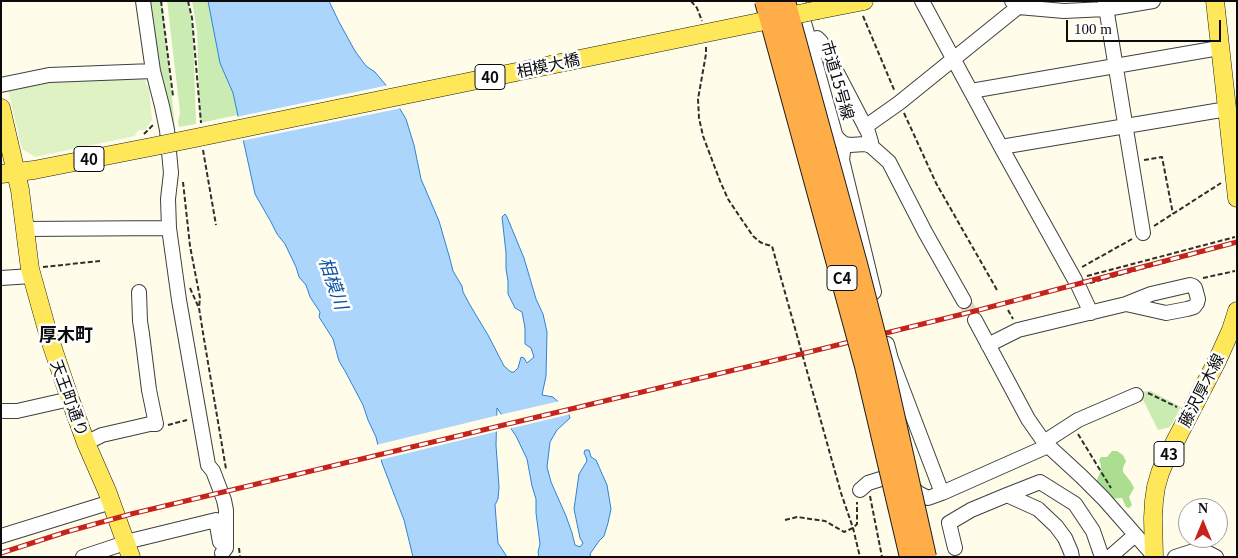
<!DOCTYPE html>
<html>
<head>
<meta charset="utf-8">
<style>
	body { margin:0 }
	#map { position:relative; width:1238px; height:558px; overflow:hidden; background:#fffdea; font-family:Georgia,serif }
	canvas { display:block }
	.frame { position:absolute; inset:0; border:2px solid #0c0c0c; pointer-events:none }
	.north { position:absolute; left:1178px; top:498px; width:50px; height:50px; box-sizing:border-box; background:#fff; border:1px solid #9e9e9e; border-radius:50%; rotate:0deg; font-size:14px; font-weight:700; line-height:20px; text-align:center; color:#0c0c0c }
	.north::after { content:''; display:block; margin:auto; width:18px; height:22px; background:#c5231b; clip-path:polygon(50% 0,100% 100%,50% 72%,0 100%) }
	.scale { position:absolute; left:1066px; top:20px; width:155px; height:22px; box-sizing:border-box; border:2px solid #0c0c0c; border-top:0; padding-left:6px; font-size:15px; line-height:18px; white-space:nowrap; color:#0c0c0c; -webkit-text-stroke:4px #fff; paint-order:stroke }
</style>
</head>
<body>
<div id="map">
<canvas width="1238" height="558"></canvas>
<div class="frame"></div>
<div class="north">N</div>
<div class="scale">100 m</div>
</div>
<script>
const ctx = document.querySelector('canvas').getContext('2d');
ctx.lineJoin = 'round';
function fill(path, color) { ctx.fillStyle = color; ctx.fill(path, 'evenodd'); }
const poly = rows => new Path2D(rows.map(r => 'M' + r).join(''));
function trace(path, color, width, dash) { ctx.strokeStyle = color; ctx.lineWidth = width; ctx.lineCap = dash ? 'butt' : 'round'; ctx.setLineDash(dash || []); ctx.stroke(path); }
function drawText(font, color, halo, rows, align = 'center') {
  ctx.font = font + ' Georgia,"Noto Sans JP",serif'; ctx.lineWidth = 5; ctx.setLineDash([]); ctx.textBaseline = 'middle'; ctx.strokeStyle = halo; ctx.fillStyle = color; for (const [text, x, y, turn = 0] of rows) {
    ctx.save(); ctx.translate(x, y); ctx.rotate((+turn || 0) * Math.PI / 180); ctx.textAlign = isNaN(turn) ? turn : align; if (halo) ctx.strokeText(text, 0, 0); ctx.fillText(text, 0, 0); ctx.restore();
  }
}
fill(poly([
	[147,1,162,1,175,128,170,129,159,81],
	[167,1,188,1,193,32,196,124,179,127,178,121,180,113,179,103],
	[192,1,208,1,220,63,233,93,238,115,200,123,197,31],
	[1151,391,1181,407,1170,427,1158,430,1139,392]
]), '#caecb2');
fill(poly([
	[1112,451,1117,451,1123,455,1126,461,1123,468,1123,472,1131,482,1134,488,1129,497,1132,505,1129,508,1126,507,1122,498,1110,499,1096,482,1101,470,1101,465,1099,460,1101,457,1107,457]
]), '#abde90');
fill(poly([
	[141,75,145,78,146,84,149,87,152,120,145,130,139,130,136,133,135,136,35,157,22,149,8,90,53,79]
]), '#def2c4');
const water = poly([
	[208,1,329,1,339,22,355,51,366,66,375,72,385,84,406,119,414,145,421,179,439,221,450,259,453,271,462,286,463,292,470,305,488,335,504,366,511,372,514,372,518,368,521,357,524,358,527,363,534,357,531,348,525,344,525,328,522,312,515,308,508,294,508,281,506,269,506,253,502,217,505,214,507,217,524,258,536,299,543,314,547,332,546,376,542,395,553,397,568,411,570,418,557,430,550,442,547,467,551,482,566,516,572,533,575,545,580,547,583,543,580,538,574,509,579,474,587,461,586,457,584,453,585,450,589,450,591,457,596,460,607,485,611,509,608,523,604,536,599,541,590,554,591,557,539,557,538,552,540,544,536,513,536,499,532,486,527,459,516,436,497,408,496,445,499,487,498,499,495,505,496,518,498,543,507,557,413,557,404,520,382,463,376,437,368,420,363,405,345,371,339,361,333,339,319,317,320,312,310,297,306,285,299,277,296,267,285,244,277,234,271,222,255,194,233,93,220,63,208,1]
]);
fill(water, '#abd5fa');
trace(water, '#2d83d6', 1);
fill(poly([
	[389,85,402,108,241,141,236,117],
	[560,401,570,410,571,414,508,429,499,415],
	[499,415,499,431,379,460,376,445]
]), '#fffdea');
trace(poly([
	[964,301,975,320]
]), '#dbd9c9', 14, [14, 7]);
const minor = poly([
	[143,1,153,71,162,106,167,130,171,173,168,199,169,228,179,300,208,465,213,471,224,500,226,510,226,548,222,553],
	[798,1,835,134,838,139,844,144,850,145,865,144,871,146],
	[922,1,1001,147,1075,280],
	[1012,1,1018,7,1064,11,1106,9,1153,1],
	[1105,1,1143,233],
	[817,38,821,42,868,132,871,142,871,146,889,162,925,232,964,301],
	[1,85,49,75,153,71],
	[971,91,1219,48],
	[865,127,899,103,1018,7],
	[844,144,842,160,874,292],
	[1001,147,1227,109],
	[24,229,169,228],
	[1,278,32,276],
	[1078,285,1091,313],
	[975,320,1028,419,1044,442,1081,476,1104,499,1154,556],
	[887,344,891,359,942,493,1048,446],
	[988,345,1018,330,1126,304,1151,294,1190,285,1193,286,1195,288,1198,299,1197,303,1194,307,1187,309,1166,313,1126,304],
	[1,411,17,411,70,399],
	[1044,442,1078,420,1136,395],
	[86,443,102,435,150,424,156,424,149,390,142,334,140,321,139,292],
	[860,490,868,483,884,478,899,478,907,481,918,493,928,498,942,493],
	[1007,495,1040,482,1075,504,1093,531,1102,557],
	[1,536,111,502],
	[955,548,949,523,971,510,1007,495,1038,509,1056,526,1065,538,1071,552,1072,557],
	[83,557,134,540,216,520,220,542],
	[1110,557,1135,535],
	[1175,557,1200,549,1216,557]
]);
const major = poly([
	[1215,1,1237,198],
	[818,10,864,1],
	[1,108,20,190,30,269,49,337,70,399,86,443,107,491,131,557],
	[1,174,34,170,161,145],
	[1154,557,1153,518,1154,501,1156,487,1160,473,1165,461,1217,361,1231,330,1237,311]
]);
trace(minor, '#3f3f3f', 16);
trace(major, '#1d1d1d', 19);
trace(poly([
	[161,1,173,96],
	[188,1,192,18,201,123],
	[691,1,697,8,702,21],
	[863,16,895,92],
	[706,47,706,54,698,99,699,118,703,136,720,181,728,199,742,220,753,236,760,242,764,244,772,246,841,493,853,528,860,557],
	[904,113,936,183,997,290],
	[144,134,153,125],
	[203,150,216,225],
	[1144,160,1162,157,1173,214],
	[183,182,190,246,200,298,199,308,204,339,226,469],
	[1154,226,1221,183],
	[43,267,100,261],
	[1082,267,1132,239],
	[1087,276,1235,237],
	[1203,278,1235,271],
	[1090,283,1236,243],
	[190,288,198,306],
	[1008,310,1013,319],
	[1148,393,1177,407],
	[168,425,187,420],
	[1078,434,1111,488],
	[870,496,882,557],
	[785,520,797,517,825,521,844,532,853,528,857,524,857,502],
	[239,548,240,557]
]), '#2e2e2e', 2, [5, 2.5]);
trace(minor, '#fff', 14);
trace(major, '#ffe75a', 18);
const rail = poly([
	[1,553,66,532,131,514,797,355,975,311,1237,242]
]);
trace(rail, '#c5231b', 5);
trace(rail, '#fff', 3, [9]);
const majorBridge = poly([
	[161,145,818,10]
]);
const highwayBridge = poly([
	[765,1,865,366,910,557],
	[785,1,857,264,882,361,926,557]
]);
trace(majorBridge, '#1d1d1d', 19, []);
trace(highwayBridge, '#1d1d1d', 22, []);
trace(majorBridge, '#ffe75a', 18);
trace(highwayBridge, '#fead49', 20);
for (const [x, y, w] of [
	[490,77,30],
	[89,159,30],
	[842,278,30],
	[1169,454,30]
]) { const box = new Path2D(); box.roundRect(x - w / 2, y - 12.5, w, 25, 4); ctx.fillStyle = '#fff'; ctx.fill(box); trace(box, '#0c0c0c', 1); }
drawText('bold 15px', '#0c0c0c', null, [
	["40",490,77],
	["40",89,159],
	["C4",842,278],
	["43",1169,454]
]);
drawText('16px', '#0c0c0c', '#fff', [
	["相模大橋",548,65,-12],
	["市道15号線",838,80,74],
	["藤沢厚木線",1201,390,-63],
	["天王町通り",70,398,70]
]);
drawText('italic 18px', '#0d54a5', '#fff', [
	["相模川",334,283,71]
]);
drawText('bold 18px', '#0c0c0c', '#fff', [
	["厚木町",66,334]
]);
</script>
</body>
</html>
